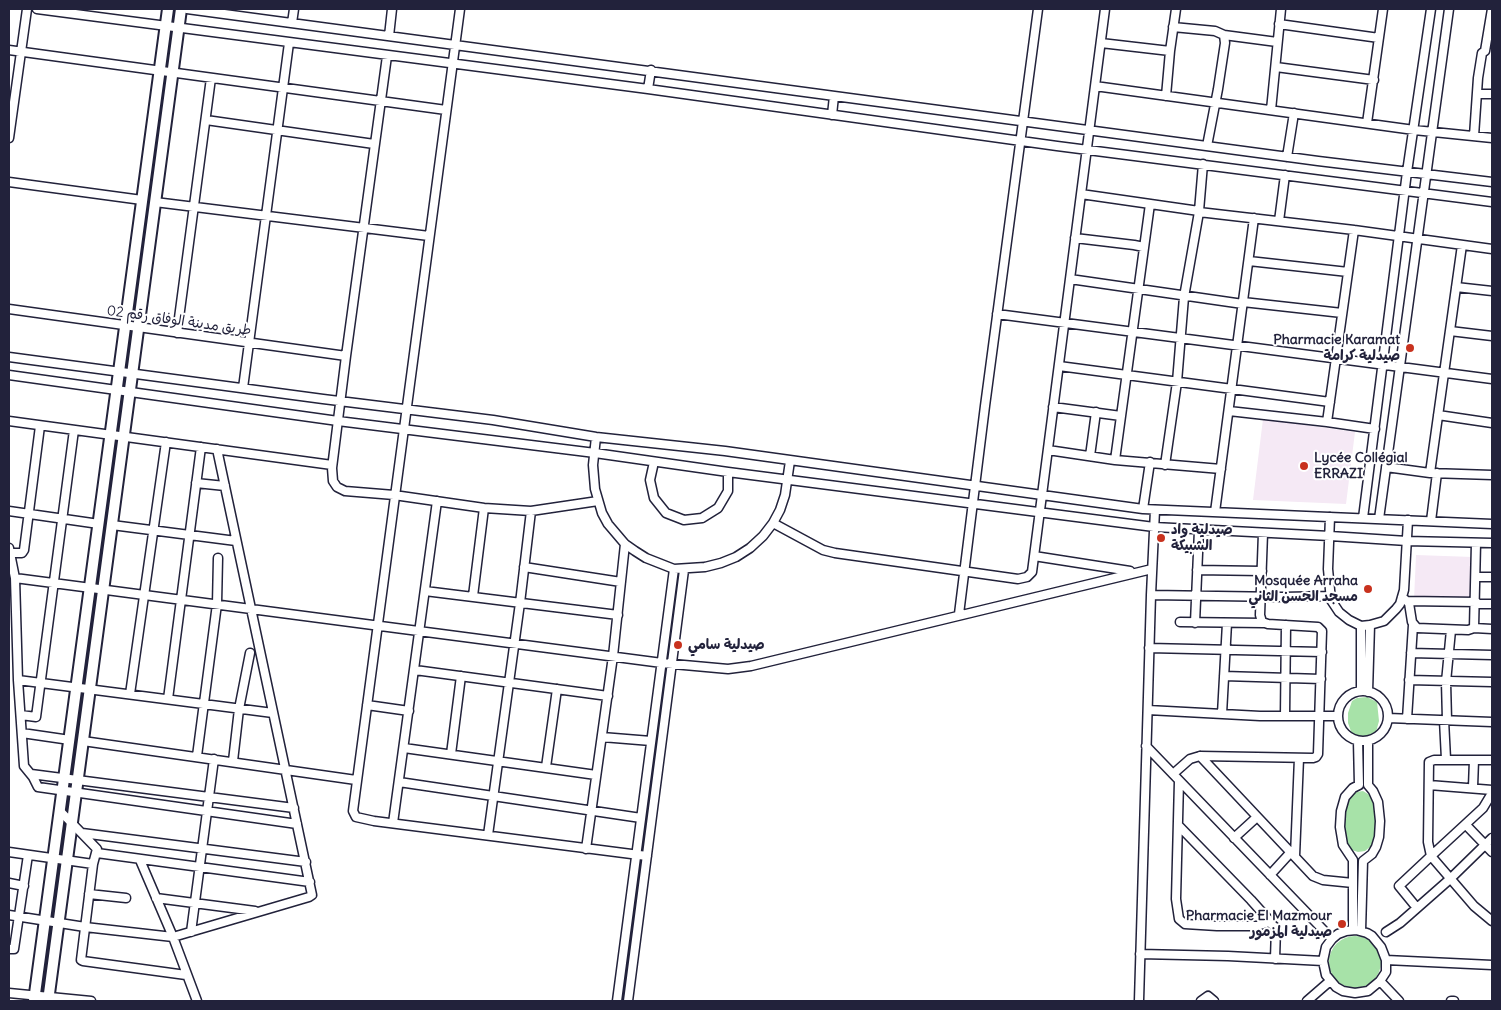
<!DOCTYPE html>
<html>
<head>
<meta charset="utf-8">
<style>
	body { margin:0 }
	#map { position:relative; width:1501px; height:1010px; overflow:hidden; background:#fff; font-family:Delius,sans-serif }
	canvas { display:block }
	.frame { position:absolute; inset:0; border:10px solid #22223b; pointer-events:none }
</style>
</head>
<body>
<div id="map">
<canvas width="1501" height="1010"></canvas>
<div class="frame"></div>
</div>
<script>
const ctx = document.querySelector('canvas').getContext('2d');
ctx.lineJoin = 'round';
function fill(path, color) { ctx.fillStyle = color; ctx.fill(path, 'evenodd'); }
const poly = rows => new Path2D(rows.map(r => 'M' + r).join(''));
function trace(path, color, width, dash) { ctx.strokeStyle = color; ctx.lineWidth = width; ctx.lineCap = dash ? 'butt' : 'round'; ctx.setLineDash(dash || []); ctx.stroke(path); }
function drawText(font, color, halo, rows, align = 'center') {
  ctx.font = font + ' Delius,"Playpen Sans Arabic",sans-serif'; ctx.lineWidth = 4; ctx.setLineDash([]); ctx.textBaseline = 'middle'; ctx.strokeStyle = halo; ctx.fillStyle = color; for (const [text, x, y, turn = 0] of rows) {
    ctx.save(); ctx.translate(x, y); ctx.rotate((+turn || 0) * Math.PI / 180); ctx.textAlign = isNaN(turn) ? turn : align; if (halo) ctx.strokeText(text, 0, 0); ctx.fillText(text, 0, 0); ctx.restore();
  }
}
fill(poly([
	[1263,419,1355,432,1346,504,1253,500],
	[1416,555,1473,557,1471,602,1414,600]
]), '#f5e9f5');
fill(poly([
	[1367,697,1377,702,1379,721,1376,732,1369,736,1359,737,1352,734,1348,723,1348,713,1352,701,1357,698],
	[1363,791,1373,797,1376,804,1375,838,1371,846,1365,851,1358,852,1352,850,1344,840,1345,806,1351,794,1357,792],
	'1329 962a26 26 0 1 1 52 0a26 26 0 1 1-52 0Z'
]), '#a7e2a8');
const minor = poly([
	[37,9,648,89,1057,146,1492,202],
	[187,9,1318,161,1492,182],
	[460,9,353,811,356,817,374,821,647,856],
	[292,23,294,9],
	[1279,24,1379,38],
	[1173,27,1215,31,1224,35,1225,43,1218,89,1207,146],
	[1224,35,1277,42],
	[389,36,392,9],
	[1101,43,1170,51],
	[9,50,446,110],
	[387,56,346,356,332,468,333,481,337,487,345,491,394,495,484,508,531,511,598,501],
	[1276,67,1374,80],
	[1095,86,1414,130,1492,138],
	[648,89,651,70],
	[1478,94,1492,94],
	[1166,96,1170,51,1176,9],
	[1271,110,1281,9],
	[832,115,834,96],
	[206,120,374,144],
	[1367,123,1383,9],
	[1474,136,1478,78,1482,53,1485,51,1492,9],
	[9,138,27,9],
	[1287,157,1294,113],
	[9,182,142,200],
	[1081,194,1199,211,1199,212,1354,230,1492,249],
	[155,202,429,236],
	[1199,211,1203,164],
	[1279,221,1285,175],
	[1354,230,1327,422,1375,429],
	[1075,238,1134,245,1144,247],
	[1249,261,1348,272],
	[1070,279,1243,304],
	[1456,287,1492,291],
	[1243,302,1342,313],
	[9,309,346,356],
	[997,314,1492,379],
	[1450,331,1492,336],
	[177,333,211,78],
	[9,357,323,399,493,420,596,437,725,451,1143,509,1492,524],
	[1059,366,1330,402],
	[9,375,338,421,595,453,728,472,1154,527,1330,536,1407,541,1492,543],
	[243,388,289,43],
	[1053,407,1121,416],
	[1229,411,1327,422],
	[1438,415,1492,423],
	[9,421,332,465],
	[596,437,593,465,595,489,602,513,608,524,625,544,635,551,646,558,674,569,705,567,721,563,736,557,750,548,763,536,773,523,780,510,785,495,790,461],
	[1048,450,1115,460,1221,469],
	[1090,456,1096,412],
	[1115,460,1150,204],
	[654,462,650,480,654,498,666,513,684,520,702,518,718,508,728,491,728,472],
	[1165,465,1177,382,1184,297,1199,212],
	[1386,467,1430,473,1492,475],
	[1430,473,1462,245],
	[196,483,225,486],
	[1143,509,1150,462],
	[9,511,99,524],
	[1215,512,1254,218],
	[1330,517,1328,569,1331,600,1339,612,1349,620,1361,626,1370,625,1384,621,1396,609,1400,604,1404,590,1408,520],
	[1363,518,1407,172,1431,9],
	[1379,519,1449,9],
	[1431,521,1437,473],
	[773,523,823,550,835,553,1018,579,1027,577,1032,572,1105,9],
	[112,525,236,541],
	[9,548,15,578,18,680,24,766,33,777,38,787,297,824],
	[10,553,22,553,24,550,40,426],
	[1034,556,1130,571],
	[524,567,621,582],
	[1197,570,1262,571],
	[1476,577,1492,577],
	[15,578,662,663,728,669,751,666,1152,569],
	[425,591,618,615],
	[1151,595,1283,597,1330,596],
	[473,596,484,508],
	[1402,597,1409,603,1412,622,1417,628,1468,630,1474,628,1476,543],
	[1407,601,1476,602],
	[1476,604,1492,604],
	[959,614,985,406,1038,9],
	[1180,622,1264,623],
	[1195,623,1199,530],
	[1474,628,1492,629],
	[1149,648,1322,652],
	[1411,653,1492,655],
	[415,670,608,696],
	[1224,676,1321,679],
	[18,680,273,713],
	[1409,680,1492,682],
	'1338 716a25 25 0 1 1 50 0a25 25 0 1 1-50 0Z',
	[1361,691,1361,626],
	[1368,692,1370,625],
	[130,694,166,442],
	[168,699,201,447],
	[367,705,409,711],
	[1148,710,1260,716,1338,716],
	[1222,714,1227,623],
	[21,715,36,717,74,430],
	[1285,716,1286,625],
	[1388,718,1492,722],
	[1407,719,1413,625],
	[1444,720,1446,759],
	[1447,720,1446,682,1451,630],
	[22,733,70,740],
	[602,737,651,741],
	[83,741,356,780],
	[1146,746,1332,939],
	[404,748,596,775],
	[451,754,461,676],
	[197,756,217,604,218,558],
	[1200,756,1313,758,1316,757,1318,754,1322,631,1318,627,1268,624,1262,622,1260,615,1263,533],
	[233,761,239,709,250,653],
	[546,767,557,689],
	[31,774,294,808],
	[1173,774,1190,759,1200,756,1313,876,1323,880,1353,883],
	[1179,781,1176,899,1179,919,1185,924,1217,926,1257,926,1269,922],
	[399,782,641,818],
	[1429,785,1492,790],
	[1473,787,1474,760],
	[1492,793,1483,808,1431,856,1474,906,1492,921],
	[60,811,97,849,93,864,81,960,83,961,186,975],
	[393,823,437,501],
	[1466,825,1492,852],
	[1179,826,1251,900,1268,919,1269,922,1276,928,1275,959],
	[82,833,306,862],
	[488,835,520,603,531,511],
	[1234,838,1257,817],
	[586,849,613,656,625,544],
	[9,852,93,864],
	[97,853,310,882],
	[1295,856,1299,758],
	[140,860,173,937,197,1001],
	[1270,875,1291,852],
	[9,883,24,886],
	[89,894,126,898],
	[156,898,255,911],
	[1417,908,1399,886,1431,856,1428,842,1429,762,1434,760,1492,760],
	[9,915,85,927,173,937,309,897,312,895,217,449],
	[1353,930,1353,860,1343,845,1340,827,1341,811,1345,797,1353,788,1359,785,1358,741],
	[1356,930,1367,933,1372,936,1381,947,1386,960,1386,972,1380,981,1368,991,1355,993,1343,991,1336,987,1326,975,1323,961,1326,947,1332,939,1338,934,1346,931,1356,930],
	[1361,931,1363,861,1372,854,1376,847,1379,837,1380,821,1378,802,1373,791,1368,785,1368,741],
	[191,932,214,759],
	[1386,932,1400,923,1450,879,1492,838],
	[9,949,14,949,28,855],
	[1140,954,1228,956,1323,961],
	[1386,960,1492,965],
	[1380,981,1399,1001],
	[9,993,91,1001],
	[617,1001,674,569],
	[628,1001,684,570],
	[1139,1001,1151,595,1155,510],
	[1201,1001,1208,996,1214,1001],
	[1307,1001,1330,981],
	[1451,1001,1454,1001]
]);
const major = poly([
	[34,1001,168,9],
	[48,1001,181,9]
]);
trace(minor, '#22223b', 11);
trace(major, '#22223b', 14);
trace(minor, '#fff', 8);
trace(major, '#fff', 10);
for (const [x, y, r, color] of [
	[1410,348,5,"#c8321e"],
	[1304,466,5,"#c8321e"],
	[1161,538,5,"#c8321e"],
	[1368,589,5,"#c8321e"],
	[678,645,5,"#c8321e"],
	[1342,924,5,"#c8321e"]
]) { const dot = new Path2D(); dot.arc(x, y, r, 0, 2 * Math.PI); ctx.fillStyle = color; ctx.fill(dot); trace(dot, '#fff', 2); }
drawText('14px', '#22223b', '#fff', [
	["طريق مدينة الوفاق رقم 02",179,321,8]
]);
drawText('bold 14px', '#22223b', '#fff', [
	["Pharmacie Karamat",1400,340],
	["صيدلية كرامة",1400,356],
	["Lycée Collégial",1314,458,"left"],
	["ERRAZI",1314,474,"left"],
	["صيدلية واد",1171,530,"left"],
	["الشبيكة",1171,546,"left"],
	["Mosquée Arraha",1358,581],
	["مسجد الحسن الثاني",1358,597],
	["صيدلية سامي",688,645,"left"],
	["Pharmacie El Mazmour",1332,916],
	["صيدلية المزمور",1332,932]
], 'right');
</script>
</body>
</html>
